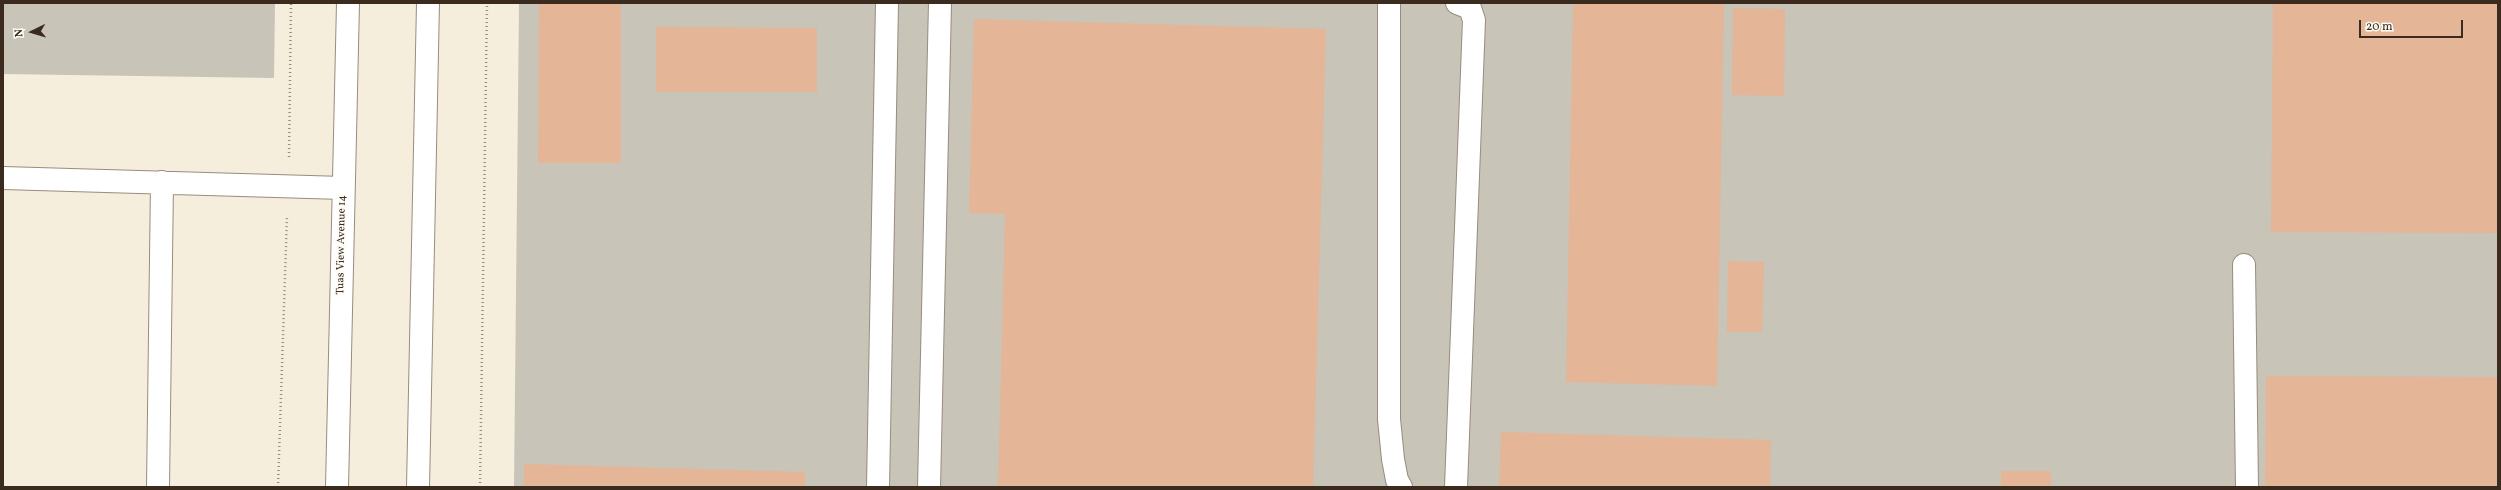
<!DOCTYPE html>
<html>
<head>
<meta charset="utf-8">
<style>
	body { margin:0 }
	#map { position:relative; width:2501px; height:490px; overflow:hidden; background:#f6eedc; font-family:Vollkorn,serif }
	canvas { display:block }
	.frame { position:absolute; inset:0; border:4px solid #3b2a1e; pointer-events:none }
	.north { position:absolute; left:12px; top:12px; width:40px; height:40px; -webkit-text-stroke:3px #fdfcf7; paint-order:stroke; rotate:265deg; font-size:11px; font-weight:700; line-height:16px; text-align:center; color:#3b2a1e }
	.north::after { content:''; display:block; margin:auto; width:14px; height:18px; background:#3b2a1e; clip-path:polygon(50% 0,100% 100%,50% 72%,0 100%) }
	.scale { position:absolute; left:2359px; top:20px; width:104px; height:18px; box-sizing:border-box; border:2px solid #3b2a1e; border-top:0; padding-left:5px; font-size:12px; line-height:14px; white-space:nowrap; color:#3b2a1e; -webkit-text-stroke:3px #fdfcf7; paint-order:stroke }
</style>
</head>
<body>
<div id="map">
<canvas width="2501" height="490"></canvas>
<div class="frame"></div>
<div class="north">N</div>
<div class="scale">20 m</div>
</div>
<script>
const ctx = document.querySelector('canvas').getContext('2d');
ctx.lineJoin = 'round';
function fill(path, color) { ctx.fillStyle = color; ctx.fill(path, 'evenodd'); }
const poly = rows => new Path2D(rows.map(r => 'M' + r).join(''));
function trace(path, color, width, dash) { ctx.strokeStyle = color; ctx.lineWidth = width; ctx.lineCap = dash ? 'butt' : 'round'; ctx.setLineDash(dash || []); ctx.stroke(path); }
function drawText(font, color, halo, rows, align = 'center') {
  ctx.font = font + ' Vollkorn,serif'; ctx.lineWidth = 4; ctx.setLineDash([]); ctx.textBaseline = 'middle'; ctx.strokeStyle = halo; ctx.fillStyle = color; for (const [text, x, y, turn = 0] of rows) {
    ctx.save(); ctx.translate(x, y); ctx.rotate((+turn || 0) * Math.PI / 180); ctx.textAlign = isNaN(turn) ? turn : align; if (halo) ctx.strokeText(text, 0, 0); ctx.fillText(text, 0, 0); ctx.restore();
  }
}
fill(poly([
	[3,3,275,3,274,78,3,74],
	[519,3,2498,3,2498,487,514,487]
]), '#c8c4b8');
fill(poly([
	[539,3,621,3,621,163,538,163],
	[1573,3,1724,3,1717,386,1566,382],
	[2273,3,2498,3,2498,233,2271,232],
	[1733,8,1785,9,1784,96,1732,95],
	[974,19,1326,29,1313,487,998,487,1005,214,969,213],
	[656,27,817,28,817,92,656,92],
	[1728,261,1764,262,1762,332,1727,332],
	[2266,376,2498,377,2498,487,2265,487],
	[1501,432,1771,440,1770,487,1499,487],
	[524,464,805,472,805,487,524,487],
	[2001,471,2051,471,2051,487,2001,487]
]), '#e4b596');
const minor = poly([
	[1389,3,1389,419,1393,459,1397,480,1401,487],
	[3,178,343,188],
	[2244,265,2247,487],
	[158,487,162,182],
	[337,487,348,3],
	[418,487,428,3],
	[878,487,887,3],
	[929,487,940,3],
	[1456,487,1474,20,1470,8,1457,3]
]);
trace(minor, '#988c7d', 24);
trace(poly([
	[289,157,291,3],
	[278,487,287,216],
	[480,487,487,3]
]), '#988c7d', 2.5, [1, 3]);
trace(minor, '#fff', 22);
drawText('11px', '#3b2a1e', '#fdfcf7', [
	["Tuas View Avenue 14",342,245,-89]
]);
</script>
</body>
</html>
